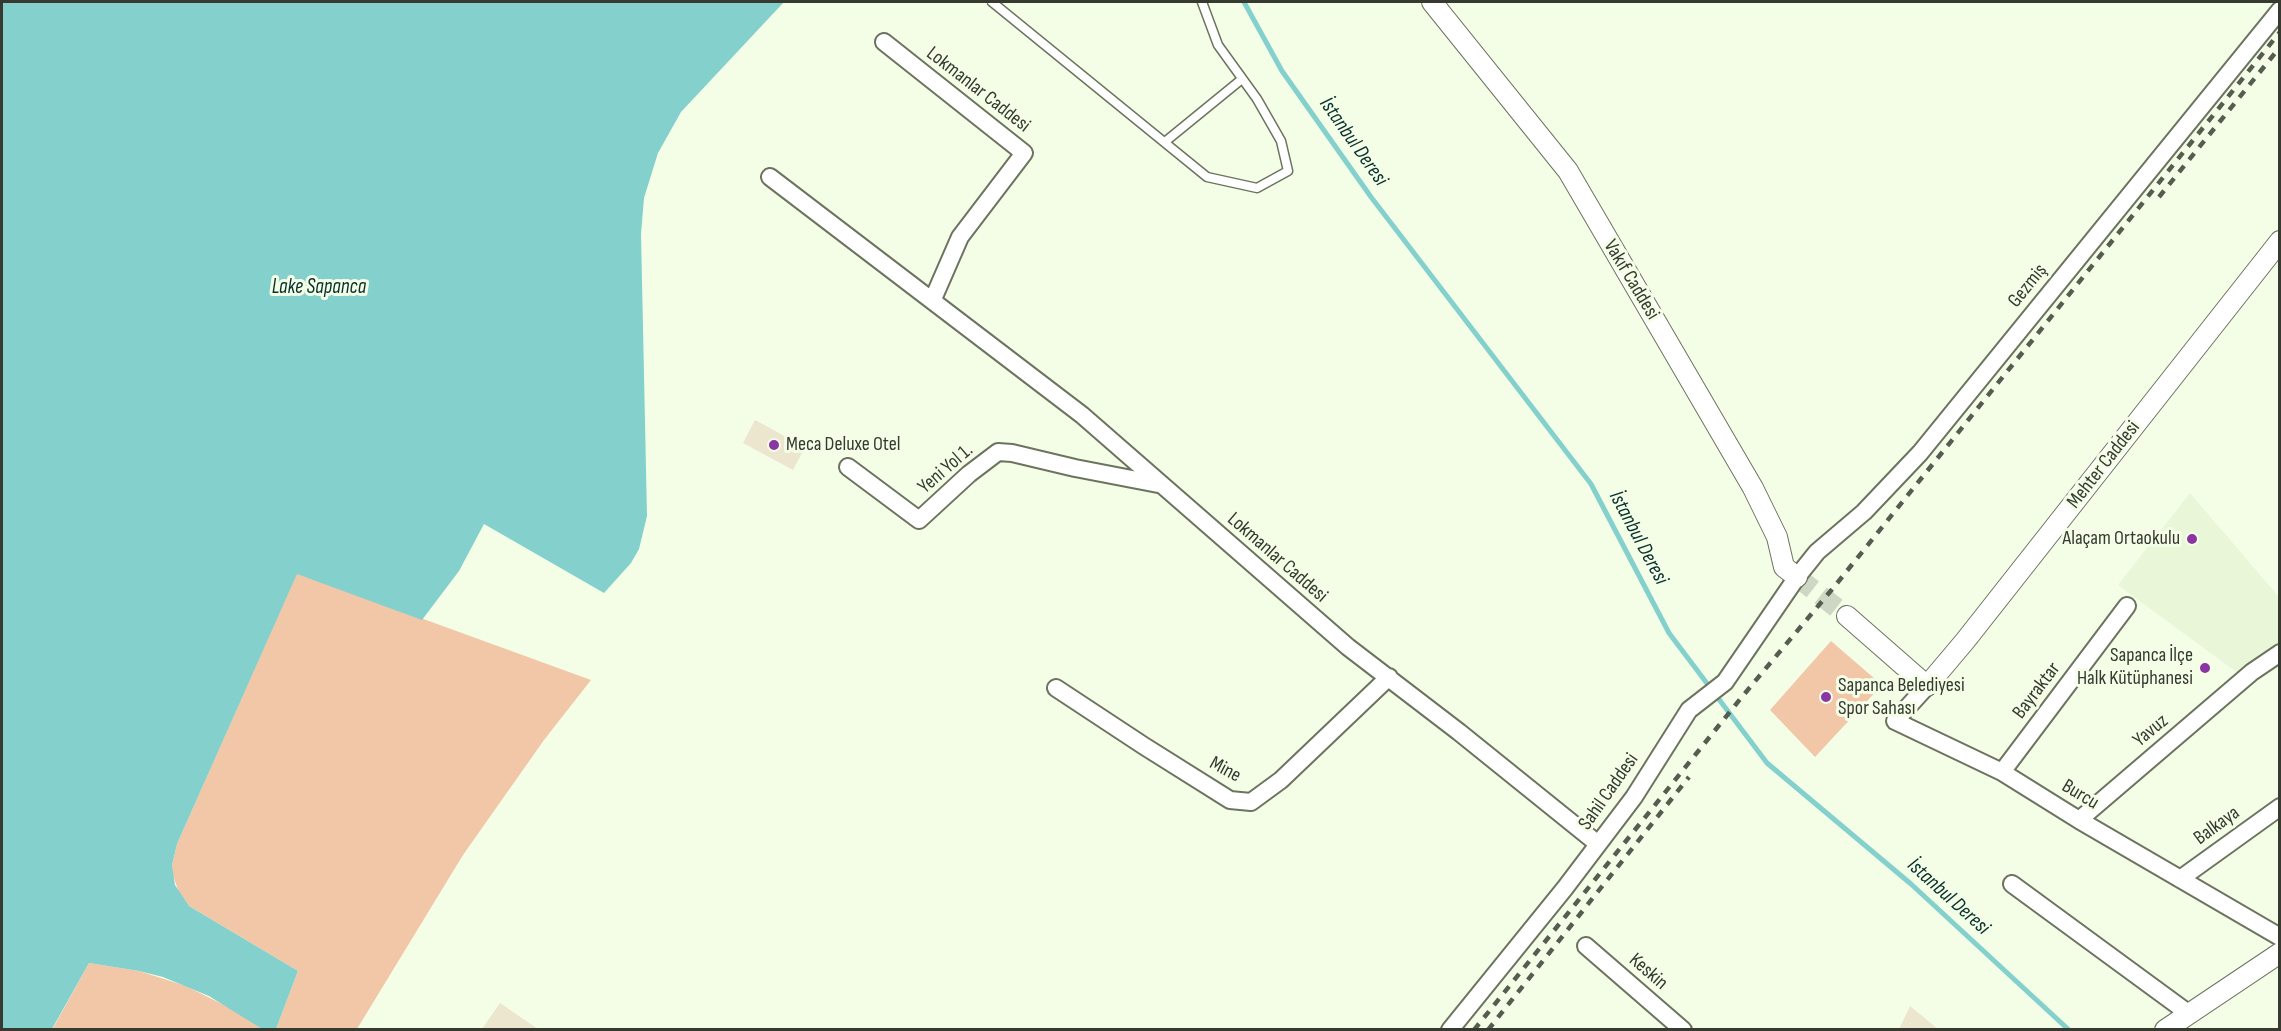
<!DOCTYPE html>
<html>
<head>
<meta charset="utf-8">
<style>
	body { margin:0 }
	#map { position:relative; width:2281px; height:1031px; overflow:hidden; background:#f4fee7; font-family:"Sofia Sans Condensed",sans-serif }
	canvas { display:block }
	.frame { position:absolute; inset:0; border:3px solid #363a31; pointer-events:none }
</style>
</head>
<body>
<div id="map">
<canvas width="2281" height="1031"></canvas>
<div class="frame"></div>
</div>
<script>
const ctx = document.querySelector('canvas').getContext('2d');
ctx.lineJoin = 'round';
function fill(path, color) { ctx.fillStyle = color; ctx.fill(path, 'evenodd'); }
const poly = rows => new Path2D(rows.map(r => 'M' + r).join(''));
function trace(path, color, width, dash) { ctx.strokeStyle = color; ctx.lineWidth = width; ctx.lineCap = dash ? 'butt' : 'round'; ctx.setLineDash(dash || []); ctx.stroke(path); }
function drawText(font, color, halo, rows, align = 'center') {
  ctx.font = font + ' "Sofia Sans Condensed",sans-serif'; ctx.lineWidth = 6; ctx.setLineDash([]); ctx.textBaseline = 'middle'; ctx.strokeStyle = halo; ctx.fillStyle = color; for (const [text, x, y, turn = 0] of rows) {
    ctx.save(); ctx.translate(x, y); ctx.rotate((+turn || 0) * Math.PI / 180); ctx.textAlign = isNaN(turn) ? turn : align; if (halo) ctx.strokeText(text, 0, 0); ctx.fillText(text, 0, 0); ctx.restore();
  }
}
fill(poly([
	[2190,493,2279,597,2279,646,2239,674,2118,585]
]), '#e9f6d7');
fill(poly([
	[297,573,591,680,544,740,463,855,357,1029,276,1029,298,971,189,906,179,893,173,875,172,865,177,844],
	[1831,641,1882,685,1815,757,1770,710],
	[89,963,139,971,186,986,232,1009,262,1029,52,1030]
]), '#f1c7a8');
fill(poly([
	[2,2,784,2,681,112,658,153,644,198,641,234,647,516,639,549,631,563,604,593,484,524,459,571,422,620,297,574,177,844,172,865,175,885,189,906,298,971,276,1029,262,1029,209,996,163,977,139,971,89,963,52,1029,2,1029]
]), '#84d0cd');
trace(poly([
	[1244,2,1282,71,1371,197,1591,484,1669,633,1767,763,1911,884,2069,1030]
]), '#84d0cd', 5);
fill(poly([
	[755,420,805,447,793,470,743,443],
	[500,1003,538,1029,482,1029],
	[1910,1006,1938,1029,1899,1029]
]), '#ede6ce');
trace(poly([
	[1797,577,1847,616]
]), '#ced7c3', 20, [20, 10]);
const service = poly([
	[992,2,1207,177,1257,188,1288,171,1281,141,1257,99,1218,45,1202,2],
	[1166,141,1242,79]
]);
const minor = poly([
	[884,42,1024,153,960,237,933,299],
	[770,177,1082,415,1348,647,1459,732,1598,844],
	[848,467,919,520,969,474,998,452,1012,453,1075,468,1158,484],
	[1927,686,1895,721,2002,772,2079,820,2280,937],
	[1056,688,1144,746,1230,800,1251,802,1281,780,1389,677],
	[2002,772,2127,606],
	[2079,820,2252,672,2280,653],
	[2180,879,2280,807],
	[2012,884,2188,1013],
	[1586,946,1683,1030],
	[1450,1030,1565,888,1634,797,1689,710,1725,682,1797,577,1817,552,1864,512,1920,453,2280,10]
]);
const tertiary = poly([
	[1432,2,1568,171,1753,488,1777,537,1784,567,1797,577],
	[1847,616,1927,686,1965,641,2280,241],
	[2165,1030,2280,953]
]);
trace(service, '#6c745f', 11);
trace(minor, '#6c745f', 20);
trace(tertiary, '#6c745f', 22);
trace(service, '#fff', 8);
trace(minor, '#fff', 16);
trace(tertiary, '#fff', 20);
trace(poly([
	[2159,197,2280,47],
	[1474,1030,1741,698,1834,587,2280,32],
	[1488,1030,1689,777]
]), '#575c50', 4.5, [8, 8]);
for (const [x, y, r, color] of [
	[774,445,6,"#8b35a2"],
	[2192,539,6,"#8b35a2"],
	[2205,668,6,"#8b35a2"],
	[1826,697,6,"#8b35a2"]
]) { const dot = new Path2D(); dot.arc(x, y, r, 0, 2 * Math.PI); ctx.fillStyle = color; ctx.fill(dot); trace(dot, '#f4fee7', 2); }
drawText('20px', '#363a31', '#f4fee7', [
	["Lokmanlar Caddesi",978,90,38],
	["Vakıf Caddesi",1631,280,59],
	["Gezmiş",2028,286,-51],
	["Mehter Caddesi",2104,465,-52],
	["Yeni Yol 1.",946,469,-41],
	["Lokmanlar Caddesi",1277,558,41],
	["Bayraktar",2037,691,-53],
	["Yavuz",2151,731,-40],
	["Mine",1225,770,28],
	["Sahil Caddesi",1609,792,-55],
	["Burcu",2080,795,31],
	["Balkaya",2217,826,-36],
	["Keskin",1648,972,41]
]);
drawText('20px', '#363a31', '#f4fee7', [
	["Meca Deluxe Otel",786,445],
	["Alaçam Ortaokulu",2180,539,"right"],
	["Sapanca İlçe",2193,656,"right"],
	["Halk Kütüphanesi",2193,679,"right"],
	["Sapanca Belediyesi",1838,686],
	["Spor Sahası",1838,709]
], 'left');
drawText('italic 21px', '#0a3130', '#f4fee7', [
	["İstanbul Deresi",1353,142,55],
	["Lake Sapanca",319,288],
	["İstanbul Deresi",1638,538,62],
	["İstanbul Deresi",1948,897,42]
]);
</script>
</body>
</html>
